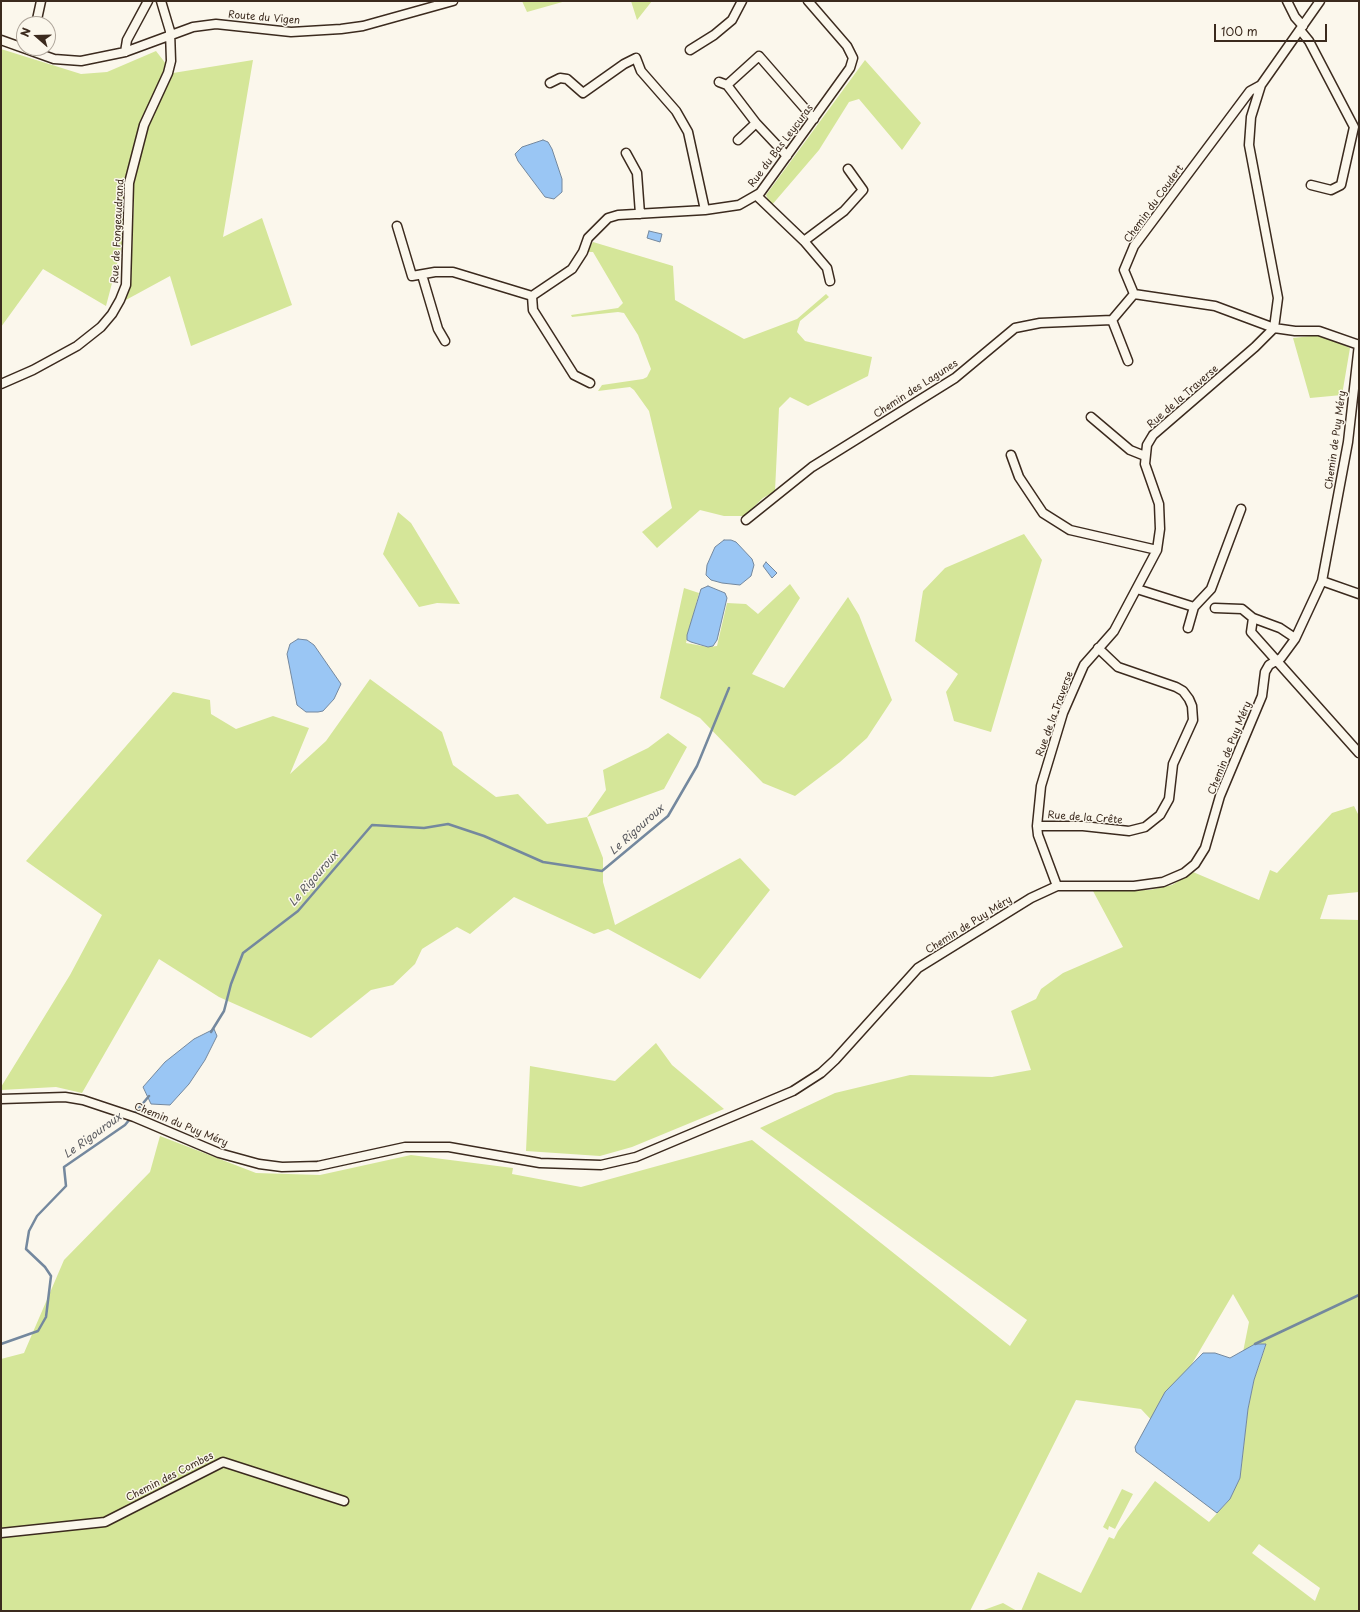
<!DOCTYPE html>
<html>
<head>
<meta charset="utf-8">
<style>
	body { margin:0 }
	#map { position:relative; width:1360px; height:1612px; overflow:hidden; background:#fbf7ec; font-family:"Playpen Sans",sans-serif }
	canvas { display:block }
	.frame { position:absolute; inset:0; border:2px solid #3b2a1e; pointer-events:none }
	.north { position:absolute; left:16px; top:16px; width:40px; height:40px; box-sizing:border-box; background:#fbf7ec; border:1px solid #aea59a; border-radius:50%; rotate:290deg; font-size:11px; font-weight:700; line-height:16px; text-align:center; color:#3b2a1e }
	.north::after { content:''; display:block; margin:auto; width:14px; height:18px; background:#3b2a1e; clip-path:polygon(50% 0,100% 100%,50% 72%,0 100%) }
	.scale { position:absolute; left:1214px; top:24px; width:113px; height:18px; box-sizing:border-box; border:2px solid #3b2a1e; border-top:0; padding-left:5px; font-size:12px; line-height:14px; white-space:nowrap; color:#3b2a1e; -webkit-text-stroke:3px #fbf7ec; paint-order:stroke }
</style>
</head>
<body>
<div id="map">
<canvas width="1360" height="1612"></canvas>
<div class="frame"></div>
<div class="north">N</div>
<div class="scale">100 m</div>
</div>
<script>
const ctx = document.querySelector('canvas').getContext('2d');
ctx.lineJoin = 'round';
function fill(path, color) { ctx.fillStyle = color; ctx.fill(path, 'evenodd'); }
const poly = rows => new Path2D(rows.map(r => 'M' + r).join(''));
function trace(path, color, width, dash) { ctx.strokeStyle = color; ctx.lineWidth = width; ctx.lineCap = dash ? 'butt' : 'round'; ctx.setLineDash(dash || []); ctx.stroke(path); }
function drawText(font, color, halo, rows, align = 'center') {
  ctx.font = font + ' "Playpen Sans",sans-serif'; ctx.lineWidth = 3; ctx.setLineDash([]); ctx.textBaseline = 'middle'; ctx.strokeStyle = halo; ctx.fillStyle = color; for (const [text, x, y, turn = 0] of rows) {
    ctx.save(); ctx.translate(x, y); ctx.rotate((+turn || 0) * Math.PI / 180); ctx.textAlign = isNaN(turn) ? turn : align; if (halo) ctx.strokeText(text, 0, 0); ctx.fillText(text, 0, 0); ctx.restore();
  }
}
fill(poly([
	[522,1,566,1,527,12],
	[631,1,652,1,637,20],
	[1,49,81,74,107,72,156,51,173,73,253,60,223,237,262,218,292,305,191,346,170,276,124,301,131,284,134,199,106,306,43,269,1,327],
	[865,60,921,123,902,150,859,99,849,102,819,150,771,206,766,195],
	[593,242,673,266,675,300,744,339,797,319,826,294,829,297,800,321,797,332,805,341,872,357,868,376,808,406,790,397,779,408,775,491,763,498,744,516,724,516,700,510,657,548,642,532,672,508,649,411,634,390,630,387,598,391,602,385,643,379,647,377,651,369,638,335,624,313,618,312,572,317,571,315,618,308,623,303,593,252,587,252],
	[1320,335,1350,348,1342,395,1310,398,1293,338],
	[398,512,411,523,460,604,437,603,419,607,383,554],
	[1024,534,1042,560,991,732,954,721,946,692,958,674,915,641,923,591,945,568],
	[790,584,800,598,752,674,784,688,848,597,859,615,892,700,867,738,840,762,795,796,763,783,700,718,660,698,684,588,699,593,686,643,708,647,717,646,727,603,746,604,758,614],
	[370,679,442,732,453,765,496,797,518,794,547,824,587,817,606,790,603,770,648,748,668,733,687,747,664,789,587,817,603,858,603,882,615,925,740,858,770,890,700,979,608,929,594,934,514,897,470,934,457,927,422,949,415,964,393,985,371,990,311,1038,219,997,159,959,82,1093,56,1087,1,1090,1,1087,70,975,102,915,26,861,173,692,210,700,211,714,236,729,273,716,309,728,290,774,326,741],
	[1354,806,1359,816,1359,892,1328,895,1320,919,1359,920,1359,1611,1021,1611,1038,1572,1081,1593,1109,1537,1114,1539,1118,1531,1155,1481,1209,1522,1230,1499,1240,1478,1248,1409,1254,1380,1266,1345,1255,1344,1243,1352,1249,1322,1233,1294,1156,1425,1141,1409,1076,1400,970,1611,1,1611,1,1359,24,1353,64,1260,150,1172,160,1136,256,1173,320,1175,411,1155,513,1168,512,1174,581,1187,752,1140,1010,1346,1027,1320,760,1128,835,1093,910,1075,992,1077,1031,1070,1011,1011,1036,999,1041,989,1063,973,1123,947,1093,891,1150,890,1172,885,1193,872,1259,900,1270,870,1277,873,1332,813],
	[1259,1544,1320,1588,1315,1601,1252,1553],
	[656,1043,672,1065,724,1109,632,1147,600,1156,526,1151,530,1066,615,1081],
	[1122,1489,1133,1494,1115,1529,1109,1526,1108,1530,1103,1527],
	[1003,1603,1017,1611,981,1611]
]), '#d5e699');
const water = poly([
	[543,140,548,142,552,149,562,179,562,192,554,199,545,197,518,161,515,154,522,147,543,140],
	[649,231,662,234,660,242,647,238,649,231],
	[724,540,731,540,736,542,752,559,754,565,751,576,740,585,722,583,711,580,706,575,707,565,715,547,724,540],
	[766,562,777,573,772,578,763,566,766,562],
	[708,586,725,593,727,598,717,640,713,646,708,647,691,642,687,640,687,635,701,589,708,586],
	[298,639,307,640,314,645,341,684,334,699,323,711,318,712,306,712,297,705,287,654,290,644,298,639],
	[214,1029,217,1036,205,1060,189,1084,170,1105,151,1104,143,1087,165,1062,194,1039,214,1029],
	[1255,1344,1266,1344,1254,1380,1248,1409,1240,1478,1230,1499,1217,1513,1136,1452,1135,1447,1165,1392,1203,1353,1215,1353,1230,1358,1255,1344]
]);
fill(water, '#9ac6f4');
trace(water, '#74889e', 1);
trace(poly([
	[211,1032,224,1011,231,984,243,953,298,911,372,825,424,828,448,824,484,836,543,862,602,871,668,816,697,766,729,688],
	[1,1344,38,1331,46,1317,51,1276,45,1267,26,1249,29,1231,37,1216,66,1186,64,1167,125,1125,149,1096],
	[1255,1344,1359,1295]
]), '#74889e', 2.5);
const minor = poly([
	[1287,1,1295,17,1303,26],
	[36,24,41,1],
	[1300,30,1309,41,1354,127,1341,185,1331,190,1311,185],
	[1,40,54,59,81,61,125,52,193,27,216,24,291,32,341,29,363,26,453,1],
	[690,50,714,35,732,20,742,1],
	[125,52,127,40,148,1],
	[719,82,727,85,759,56,814,119],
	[550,83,560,78,567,79,583,93,624,64,636,58,641,71,676,111,688,132,705,210],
	[727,85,756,123],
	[738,140,756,123,787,156],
	[626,153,637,173,640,214],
	[757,196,804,241,827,268,830,281],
	[397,226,412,276,435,272,453,272,532,296],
	[804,241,844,211,863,190,848,169],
	[422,275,438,329,445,341],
	[1134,294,1124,270,1134,246,1250,91,1261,85],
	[1134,294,1215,306,1274,328,1295,331,1319,331,1359,345],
	[1112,320,1128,361],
	[1112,320,1134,294],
	[590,383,574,375,533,310,532,296,572,269,583,252,588,238,608,218,618,215,705,210,739,205,760,193,850,68,853,58,847,46,808,1],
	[1,384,33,370,77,346,101,327,112,314,120,300,126,285,129,183,144,125,168,73,171,61,170,31,161,1],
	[1091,417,1130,450,1145,456],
	[1011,455,1019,477,1043,513,1070,530,1157,550],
	[746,520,812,467,955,378,1015,328,1040,323,1112,320],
	[1322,581,1359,594],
	[1137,589,1194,607],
	[1215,608,1242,609,1253,618],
	[1188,628,1194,607,1211,589,1241,509],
	[1295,638,1280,628,1253,618,1251,632,1359,753],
	[1037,826,1083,826,1129,831,1145,827,1160,815,1169,799,1173,764,1193,720,1192,706,1189,699,1183,691,1176,687,1118,667,1098,648],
	[1057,886,1038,835,1037,826,1041,786,1063,713,1084,665,1114,631,1157,550,1160,529,1159,504,1145,464,1147,445,1153,435,1255,347,1274,328,1278,298,1249,145,1251,117,1261,85,1320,1],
	[1,1099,65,1097,83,1100,134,1117,219,1153,259,1164,282,1167,318,1166,405,1147,449,1147,540,1163,601,1165,636,1157,793,1091,821,1073,835,1060,918,968,1031,898,1057,886,1134,886,1163,882,1184,873,1195,864,1205,848,1220,796,1262,696,1265,672,1269,665,1281,658,1295,639,1322,581,1348,442,1359,344],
	[1,1533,105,1522,223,1462,344,1501]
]);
trace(minor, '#3b2a1e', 11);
trace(minor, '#fbf7ec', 8);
drawText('10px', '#3b2a1e', '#fbf7ec', [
	["Route du Vigen",264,18,5],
	["Rue du Bas Leycuras",781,146,-53],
	["Chemin du Coudert",1154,204,-54],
	["Rue de Fongeaudrand",118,231,-87],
	["Chemin des Lagunes",916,389,-33],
	["Rue de la Traverse",1183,397,-41],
	["Chemin de Puy Méry",1336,440,-82],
	["Rue de la Traverse",1055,714,-70],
	["Chemin de Puy Méry",1230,748,-68],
	["Rue de la Crête",1085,818,4],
	["Chemin de Puy Méry",969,925,-32],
	["Chemin du Puy Méry",181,1125,22],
	["Chemin des Combes",170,1477,-27]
]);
drawText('italic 11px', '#58595e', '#fbf7ec', [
	["Le Rigouroux",637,830,-42],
	["Le Rigouroux",314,879,-49],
	["Le Rigouroux",93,1136,-36]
]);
</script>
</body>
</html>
